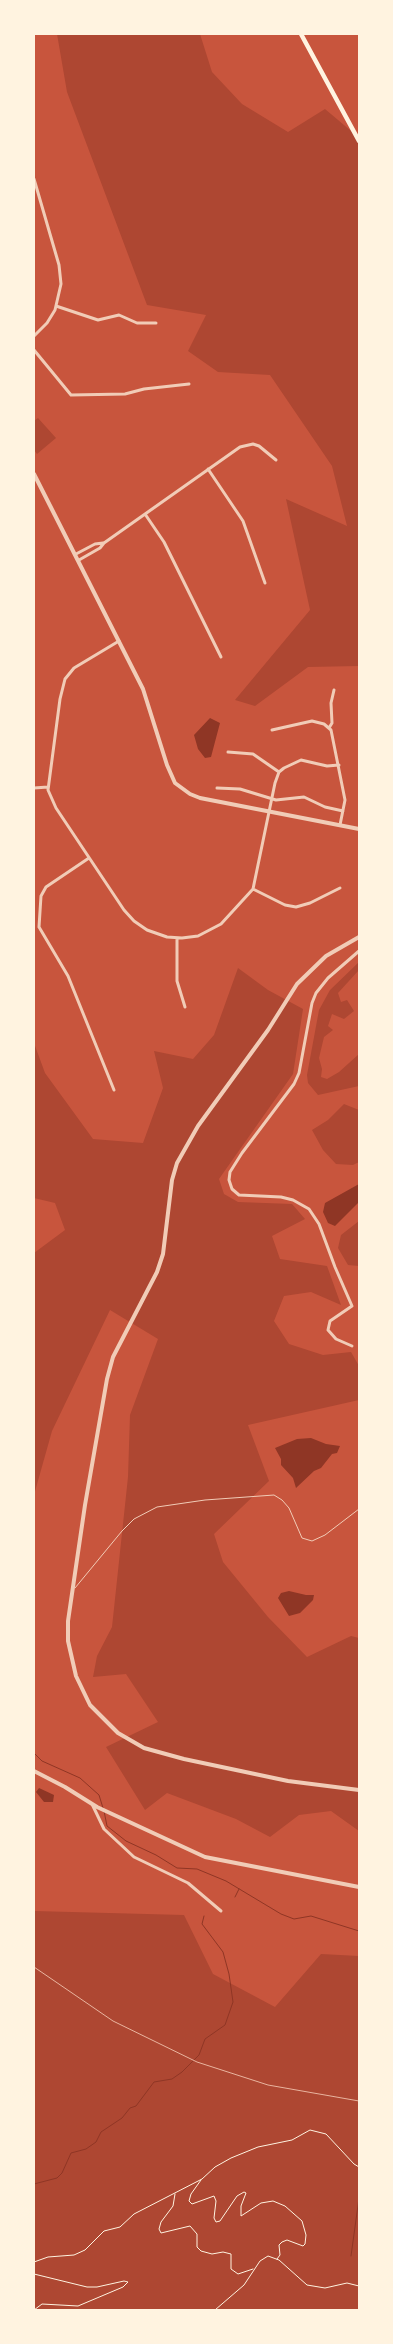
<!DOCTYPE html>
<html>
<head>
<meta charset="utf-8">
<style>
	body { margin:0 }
	#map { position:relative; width:393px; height:2344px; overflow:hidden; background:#c8553d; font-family:Merriweather,serif }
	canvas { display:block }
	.frame { position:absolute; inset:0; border:35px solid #fff3e0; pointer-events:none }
</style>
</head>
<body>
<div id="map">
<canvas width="393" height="2344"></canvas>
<div class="frame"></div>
</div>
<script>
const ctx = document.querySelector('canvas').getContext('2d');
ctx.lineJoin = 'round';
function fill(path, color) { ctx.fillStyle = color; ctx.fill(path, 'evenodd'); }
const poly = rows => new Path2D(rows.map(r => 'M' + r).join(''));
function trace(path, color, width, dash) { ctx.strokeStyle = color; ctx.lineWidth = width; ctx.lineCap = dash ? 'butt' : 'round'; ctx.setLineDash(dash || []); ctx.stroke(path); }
fill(poly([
	[57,34,200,34,212,72,242,104,288,132,325,109,357,136,359,141,359,666,308,667,255,706,235,700,310,610,286,499,347,526,332,466,270,375,218,372,188,351,206,315,147,305,67,92],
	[38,418,56,438,37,454,34,450,34,421],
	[359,962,359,970,338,993,341,1002,347,1000,354,1011,344,1019,332,1014,328,1026,333,1030,324,1037,319,1058,322,1069,321,1077,327,1079,339,1072,359,1054,359,1086,318,1095,308,1083,307,1075,319,1010,330,990],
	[238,968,268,990,303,1009,293,1074,219,1179,224,1194,238,1202,292,1204,305,1219,272,1236,280,1259,327,1266,341,1305,311,1292,284,1296,274,1321,289,1344,323,1355,351,1352,359,1366,359,1400,248,1425,269,1481,214,1534,223,1562,268,1617,307,1657,351,1636,359,1638,359,1831,331,1811,299,1815,270,1837,236,1819,167,1793,145,1810,106,1747,158,1722,126,1674,93,1677,97,1656,112,1627,128,1477,130,1415,158,1339,110,1310,52,1431,34,1495,34,1253,65,1230,55,1203,34,1198,34,1043,45,1073,93,1139,143,1143,163,1088,154,1051,193,1059,214,1035],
	[344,1104,359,1110,359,1162,353,1165,336,1164,323,1150,312,1130,328,1120],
	[359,1221,359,1266,348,1265,338,1248,341,1235],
	[34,1911,184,1915,213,1974,275,2007,321,1954,359,1956,359,2310,34,2310]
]), '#ae4732');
fill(poly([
	[210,718,220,723,211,757,205,758,198,749,194,735],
	[359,1184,359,1202,335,1226,328,1223,323,1212,325,1203],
	[311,1438,326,1444,340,1446,337,1453,332,1454,321,1468,314,1471,296,1488,293,1478,281,1465,281,1459,275,1448,297,1439],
	[289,1591,306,1595,314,1595,313,1600,300,1613,289,1616,278,1598,281,1593],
	[39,1788,54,1795,53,1802,44,1802,36,1792]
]), '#8f3625');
trace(poly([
	[34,1753,42,1761,80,1778,99,1795,103,1808],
	[104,1811,107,1826,126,1841,156,1855,177,1868,197,1869,226,1881,281,1914,294,1919,311,1916,359,1931],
	[235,1897,239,1889],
	[34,2184,57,2178,62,2173,71,2153,86,2149,96,2142,101,2132,122,2118,130,2108,136,2106,154,2082,172,2079,182,2072,199,2055,205,2039,225,2025,233,2002,229,1974,223,1952,202,1924,204,1916],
	[351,2256,359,2198]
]), '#8f3625', 1);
trace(poly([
	[201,2180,191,2194,189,2201,192,2204,214,2196,216,2201,214,2218,216,2222,220,2221,237,2196,244,2192,246,2193,241,2206,241,2216,261,2203,273,2201,285,2206,302,2221,306,2235,305,2244,303,2246,287,2240,282,2242,279,2245,280,2255,277,2259],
	[175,2194,173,2206,161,2222,159,2229,161,2233,190,2226,197,2234,197,2247,201,2251,212,2254,223,2252,231,2254,231,2269,238,2274,253,2269],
	[34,2262,48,2257,74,2255,85,2250,104,2231,120,2227,134,2214,202,2179,215,2167,231,2158,258,2147,292,2140,310,2130,326,2134,354,2164,359,2167],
	[34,2274,87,2287,97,2287,124,2281,128,2282,123,2287,78,2306,42,2304,34,2310],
	[215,2310,244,2285,260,2261,268,2256,279,2260,307,2285,325,2288,347,2283,359,2286]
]), '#fff3e0', 1);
trace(poly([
	[75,1588,122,1531,134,1519,157,1507,205,1500,274,1495,282,1500,289,1508,302,1538,312,1541,325,1535,359,1509]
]), '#f1ccb7', 1);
trace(poly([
	[34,179,59,265,61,284,55,310,47,323,34,336],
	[56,306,98,320,119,315,137,323,156,323],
	[34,350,71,395,125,394,144,389,189,384],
	[208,469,243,521,265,583],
	[145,514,164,542,221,657],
	[76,554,95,544,103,543],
	[79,560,100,548,104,543,240,447,253,444,259,446,276,460],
	[119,641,74,668,65,679,60,699,48,790,56,808,124,910,134,921,147,930,167,937,182,938,198,936,221,924,253,889,275,783,279,772,284,768,301,760,327,766,339,765],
	[329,728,332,723,331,703,334,690],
	[272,730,312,721,324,724,331,730,345,800,340,825],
	[228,752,253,754,279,772],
	[34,788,48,787],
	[217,788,240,789,276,800,304,797,325,807,343,811],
	[89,858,46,887,41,896,39,927,68,976,114,1090],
	[253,889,285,905,296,907,310,903,340,888],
	[177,938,177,981,185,1007],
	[352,1346,336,1339,328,1330,330,1321,352,1306,335,1267,319,1224,309,1209,293,1200,281,1197,239,1195,232,1189,229,1180,230,1172,242,1153,294,1084,299,1073,312,1003,316,993,328,978,359,951],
	[92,1804,104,1829,134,1857,188,1883,221,1911]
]), '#f1ccb7', 3);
trace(poly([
	[34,474,143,689,167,765,175,783,190,794,200,798,359,829],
	[359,937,326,956,297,984,268,1030,198,1126,177,1163,172,1180,163,1254,157,1272,113,1357,107,1379,85,1505,68,1621,68,1641,76,1676,90,1705,118,1733,144,1748,184,1759,288,1781,359,1790],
	[34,1771,65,1787,97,1807,205,1857,359,1887]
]), '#f1ccb7', 4);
trace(poly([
	[301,34,359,141]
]), '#fff3e0', 4.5);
trace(poly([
	[34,1967,113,2021,197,2062,268,2085,359,2101]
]), '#e9b49f', 1);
</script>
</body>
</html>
